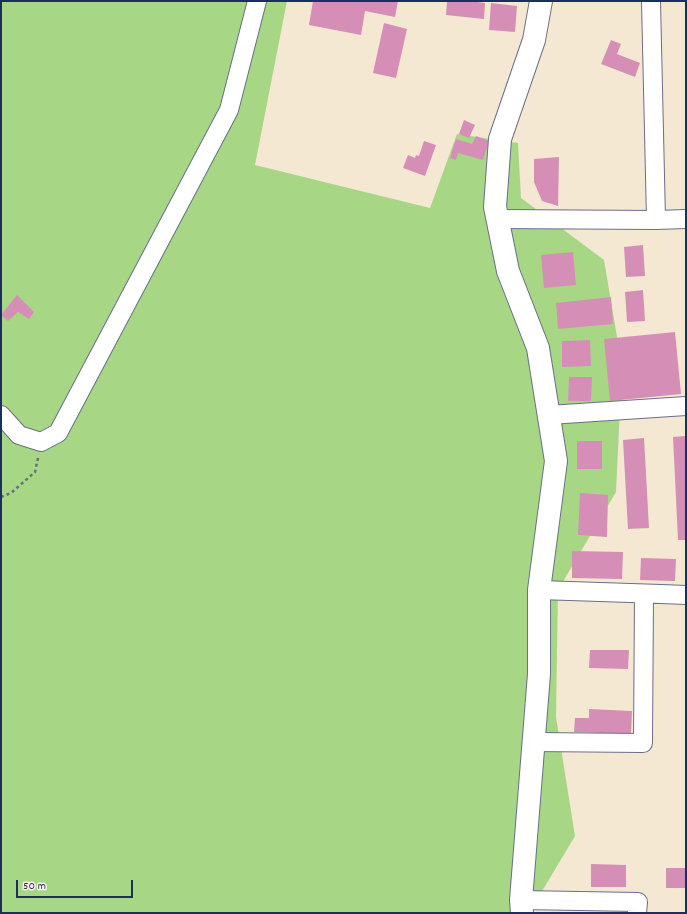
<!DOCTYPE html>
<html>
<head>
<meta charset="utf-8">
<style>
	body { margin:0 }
	#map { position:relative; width:687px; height:914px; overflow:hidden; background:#f4e8d3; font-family:Dekko,sans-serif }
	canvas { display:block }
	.frame { position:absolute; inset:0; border:2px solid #1b2f5e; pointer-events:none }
	.scale { position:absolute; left:16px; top:880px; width:117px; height:18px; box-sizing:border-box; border:2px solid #1b2f5e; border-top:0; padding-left:5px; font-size:12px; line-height:14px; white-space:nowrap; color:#1b2f5e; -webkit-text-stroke:3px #f7f3e8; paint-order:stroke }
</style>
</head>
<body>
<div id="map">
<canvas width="687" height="914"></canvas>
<div class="frame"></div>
<div class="scale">50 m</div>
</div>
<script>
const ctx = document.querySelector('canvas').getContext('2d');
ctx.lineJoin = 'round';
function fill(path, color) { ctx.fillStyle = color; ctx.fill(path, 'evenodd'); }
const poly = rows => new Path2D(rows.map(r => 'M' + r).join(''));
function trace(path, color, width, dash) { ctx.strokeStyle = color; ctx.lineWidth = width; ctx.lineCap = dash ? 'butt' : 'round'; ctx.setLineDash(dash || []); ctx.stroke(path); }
fill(poly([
	[1,1,287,1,255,165,430,208,457,134,518,143,521,198,604,260,622,366,616,492,558,590,556,717,575,836,529,913,1,913]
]), '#a7d785');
fill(poly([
	[313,1,398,1,395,17,365,11,361,35,309,25],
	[447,1,471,1,485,3,484,19,446,15],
	[491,3,517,6,515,32,489,30],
	[384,23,407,29,396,78,373,73],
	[611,40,621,44,617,54,640,63,635,77,601,64],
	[464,120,475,125,469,138,459,134],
	[476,136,489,141,483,160,458,153,456,160,450,158,456,139,472,144],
	[424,141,436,145,425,176,403,168,408,155,415,158,416,155,419,156],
	[559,157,558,206,542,201,534,182,534,159],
	[643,245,645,276,626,277,624,247],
	[573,252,576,285,544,288,541,255],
	[643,290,645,321,627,322,625,292],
	[17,295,34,312,29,319,18,312,8,321,1,315],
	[611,297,613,324,558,329,556,303],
	[675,332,681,394,610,401,604,339],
	[590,340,591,366,562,367,562,341],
	[569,377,592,377,591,401,568,401],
	[686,436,686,540,678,540,673,437],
	[644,438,649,528,628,529,623,440],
	[577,441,602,441,602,469,577,469],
	[580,493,608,495,607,537,578,535],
	[572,551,623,552,622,579,572,578],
	[641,558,676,559,675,581,640,580],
	[590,650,629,650,628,669,589,668],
	[589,709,632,711,631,734,574,732,575,718,589,718],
	[591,864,626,865,626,887,591,887],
	[666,868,686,868,686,888,666,888]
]), '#d58fb6');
const minor = poly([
	[651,1,656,220],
	[497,219,656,220,686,219],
	[1,415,19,435,41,442,58,433,229,110,257,1],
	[549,415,686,406],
	[539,590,661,594,686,595],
	[533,742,643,743,644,594],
	[521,900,638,902,637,913]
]);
const tertiary = poly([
	[522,913,521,900,539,674,539,590,556,461,538,348,508,271,495,207,500,139,534,40,541,1]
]);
trace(minor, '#677087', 20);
trace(tertiary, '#677087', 24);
trace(poly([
	[1,497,11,493,35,472,38,458]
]), '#677087', 2.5, [3, 3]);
trace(minor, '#fff', 18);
trace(tertiary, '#fff', 22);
</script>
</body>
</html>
